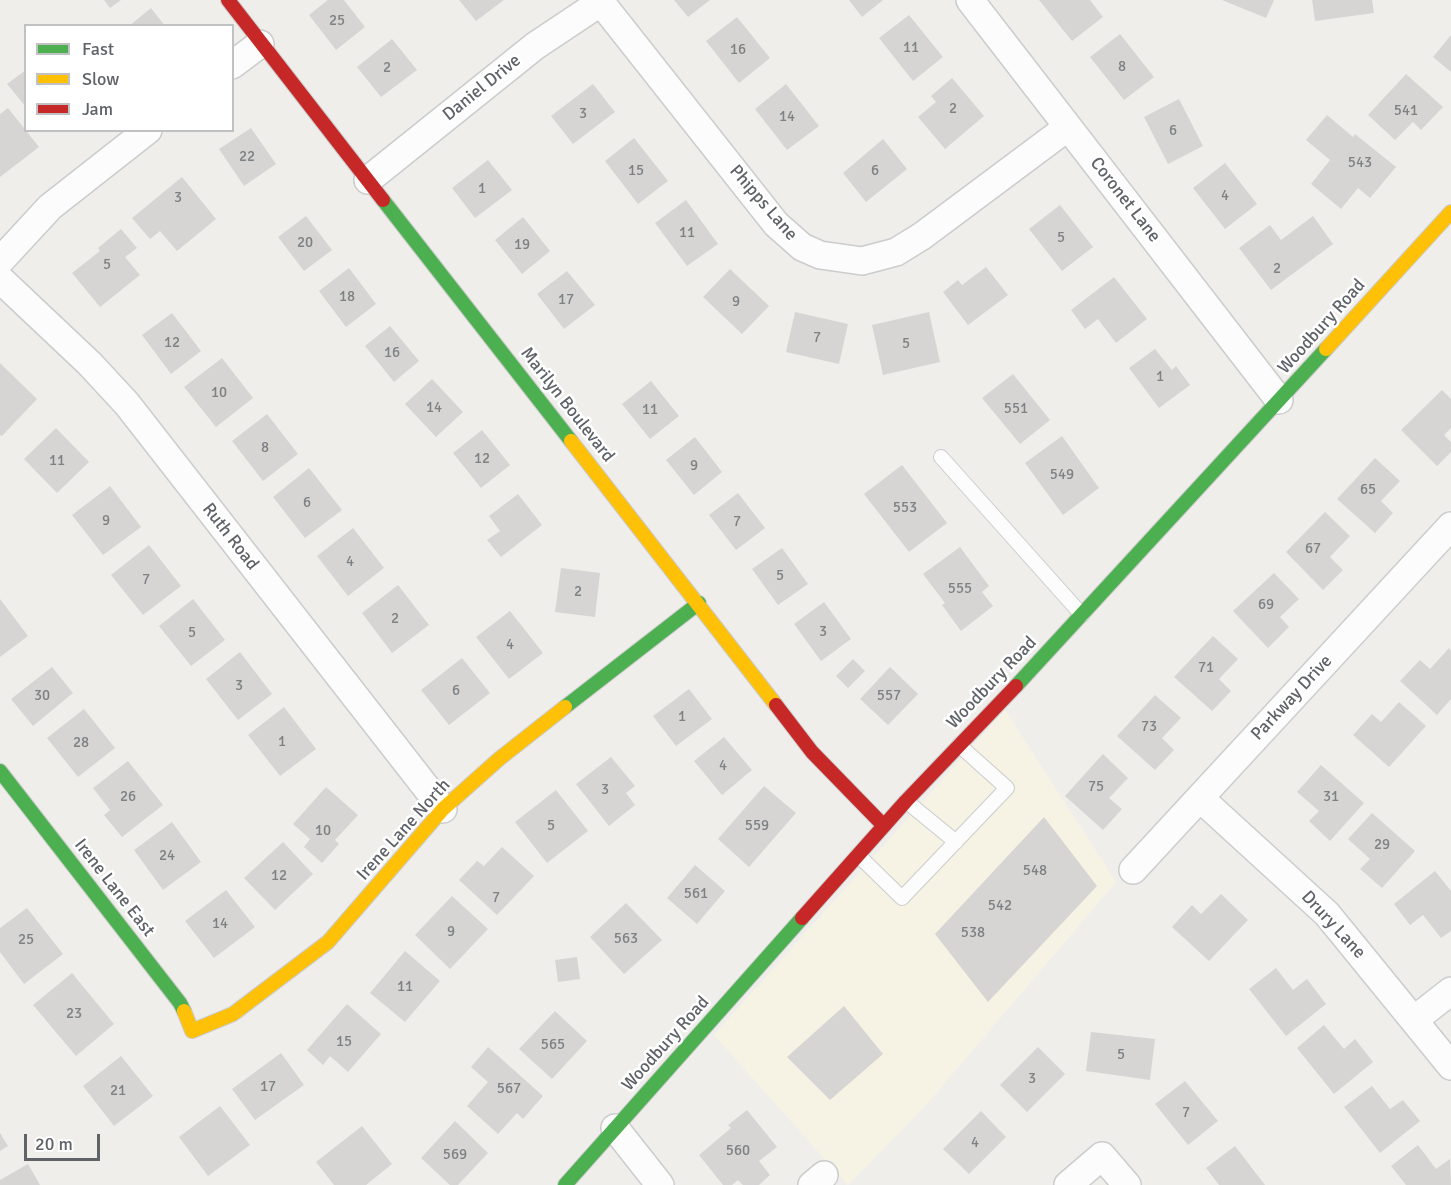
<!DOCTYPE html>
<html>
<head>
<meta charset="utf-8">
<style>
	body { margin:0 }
	#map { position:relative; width:1451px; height:1185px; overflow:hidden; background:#efeeea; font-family:Signika,sans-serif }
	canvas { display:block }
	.legend { position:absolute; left:24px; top:24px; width:210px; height:108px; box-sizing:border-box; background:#fff; border:2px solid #bfc1c3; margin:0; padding:8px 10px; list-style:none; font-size:18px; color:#5f6368 }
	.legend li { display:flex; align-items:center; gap:12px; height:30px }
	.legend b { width:30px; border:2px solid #bfc1c3 }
	.scale { position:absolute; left:24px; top:1134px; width:76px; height:27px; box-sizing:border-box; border:3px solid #5f6368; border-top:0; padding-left:8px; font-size:18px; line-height:21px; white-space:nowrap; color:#5f6368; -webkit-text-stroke:4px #fff; paint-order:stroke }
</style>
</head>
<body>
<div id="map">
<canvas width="1451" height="1185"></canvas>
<ul class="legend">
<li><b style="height:8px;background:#4caf50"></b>Fast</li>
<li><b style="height:8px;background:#ffc107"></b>Slow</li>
<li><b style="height:8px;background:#c62828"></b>Jam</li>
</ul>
<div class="scale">20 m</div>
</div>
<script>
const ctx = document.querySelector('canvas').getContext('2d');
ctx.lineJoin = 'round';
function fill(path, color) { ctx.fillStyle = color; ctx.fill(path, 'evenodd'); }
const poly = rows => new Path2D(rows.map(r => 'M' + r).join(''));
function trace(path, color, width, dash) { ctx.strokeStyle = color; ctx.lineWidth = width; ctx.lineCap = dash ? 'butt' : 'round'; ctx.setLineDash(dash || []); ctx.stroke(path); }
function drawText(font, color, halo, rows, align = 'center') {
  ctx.font = font + ' Signika,sans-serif'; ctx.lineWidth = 5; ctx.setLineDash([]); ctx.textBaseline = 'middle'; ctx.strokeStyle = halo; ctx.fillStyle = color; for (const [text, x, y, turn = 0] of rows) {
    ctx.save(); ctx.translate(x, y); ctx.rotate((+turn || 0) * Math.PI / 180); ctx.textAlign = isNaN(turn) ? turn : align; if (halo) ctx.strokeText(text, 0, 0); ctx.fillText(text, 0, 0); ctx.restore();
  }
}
fill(poly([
	[1005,710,1116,882,927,1104,848,1185,714,1035]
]), '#f7f3e4');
fill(poly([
	[104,0,121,0,110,8],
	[328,0,344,0,365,27,336,50,309,15],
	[459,0,504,0,476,21],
	[674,0,710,0,688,17],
	[849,0,883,0,862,17],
	[1039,0,1090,0,1103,17,1072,41],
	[1222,0,1274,0,1266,18],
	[1312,0,1372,0,1374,13,1315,21],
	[151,8,165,26,129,26],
	[909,15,943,57,913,81,879,38],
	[737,17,770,58,739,83,706,41],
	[1120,34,1154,77,1124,100,1090,57],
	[1451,35,1451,72,1433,57],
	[392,39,417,70,381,97,357,67],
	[26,70,26,107,7,84],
	[1406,74,1443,107,1421,130,1413,122,1395,140,1368,115],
	[952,78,984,116,945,149,918,117,936,102,931,96],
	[593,84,615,112,573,144,551,116],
	[786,84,819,126,787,150,755,109],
	[1179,99,1203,146,1168,164,1144,117],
	[8,108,39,147,0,177,0,114],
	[1327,115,1353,137,1355,134,1396,167,1370,198,1358,188,1341,209,1311,184,1330,160,1306,140],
	[251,128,276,164,244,186,219,149],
	[634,138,668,181,638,204,605,161],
	[883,139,907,169,866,202,843,173],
	[488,160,512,190,475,218,452,188],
	[1225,163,1257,204,1225,229,1193,188],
	[182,177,216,219,177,251,160,231,150,239,132,218],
	[686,200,718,244,687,266,655,223],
	[1060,205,1093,247,1062,271,1029,229],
	[306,216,332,250,304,271,278,237],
	[1313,216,1333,244,1271,290,1239,248,1270,225,1281,240],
	[523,217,550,251,522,274,495,240],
	[121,229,137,248,125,257,140,275,100,307,72,273,100,251,98,248],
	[986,267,1008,295,968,325,943,292,958,280,962,285],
	[349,268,376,304,346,327,319,291],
	[730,269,769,306,742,334,703,297],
	[567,271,595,305,564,329,537,294],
	[1114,277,1147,319,1116,343,1098,319,1085,329,1071,310],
	[795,312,848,324,839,364,786,352],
	[929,312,940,362,883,375,872,325],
	[172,313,201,351,171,374,142,335],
	[390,326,419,361,394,382,365,346],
	[1155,349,1172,370,1176,366,1190,385,1159,408,1129,368],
	[222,358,253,398,216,427,184,387],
	[0,363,37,399,2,436,0,435],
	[1013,374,1050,420,1020,444,982,398],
	[432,379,463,412,436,437,405,404],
	[651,381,679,416,650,439,622,404],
	[1442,390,1451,399,1451,428,1444,435,1451,442,1451,452,1437,466,1401,430],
	[267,414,298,454,263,481,232,441],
	[56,428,89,462,57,493,24,459],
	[482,430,510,465,481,488,453,453],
	[1062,436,1099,488,1063,515,1025,463],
	[695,437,722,472,694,495,666,460],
	[1375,458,1400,481,1381,501,1393,513,1375,533,1337,499],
	[902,465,947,523,909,552,864,494],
	[309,468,342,510,305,538,273,497],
	[110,486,141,527,103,555,72,515],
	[738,493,765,528,736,550,709,515],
	[518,494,542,525,501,557,487,540,500,531,489,516],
	[1325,512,1350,536,1330,557,1343,570,1323,590,1286,552],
	[353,528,384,568,348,596,317,556],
	[149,545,181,586,143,615,111,575],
	[960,547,989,586,982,592,993,606,961,631,942,605,945,603,923,574],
	[782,548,808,584,778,605,752,569],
	[561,568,600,573,595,617,555,612],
	[1274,573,1299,599,1280,617,1289,627,1268,648,1233,611],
	[398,585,429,625,392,653,362,613],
	[0,599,28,636,0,657],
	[193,599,225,640,191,666,159,626],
	[824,602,851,639,821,661,794,624],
	[510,611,543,653,509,679,476,637],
	[1213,636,1238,659,1219,679,1231,691,1212,711,1174,677],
	[1449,648,1451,651,1451,699,1437,715,1400,681,1420,660,1430,669],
	[240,652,272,694,238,720,206,679],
	[462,658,490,693,449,725,421,690],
	[853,659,865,671,848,688,836,676],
	[52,667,73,693,33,726,11,699],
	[890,667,918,694,888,725,860,699],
	[689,689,712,719,676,746,653,716],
	[1155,695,1181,718,1162,738,1174,750,1155,770,1117,736],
	[1399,702,1426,726,1389,767,1353,735,1372,714,1381,722],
	[284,707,316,749,280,776,248,735],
	[84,709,115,748,78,777,47,738],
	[724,737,752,770,722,795,694,761],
	[1103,754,1128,778,1109,798,1122,809,1103,830,1065,796],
	[611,757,635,786,626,793,635,805,609,826,576,784],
	[128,761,163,805,122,837,104,815,110,810,93,788],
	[1321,765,1364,803,1330,841,1309,821,1319,811,1297,792],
	[764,786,796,813,749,867,718,839],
	[326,787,358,815,335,840,339,844,322,863,304,847,310,839,293,824],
	[556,790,588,831,547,863,515,822],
	[1372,813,1415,851,1382,888,1360,869,1370,859,1348,839],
	[1044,817,1097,886,988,1002,935,934],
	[172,822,201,862,163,890,134,850],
	[283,842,313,874,275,910,244,878],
	[502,847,534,876,497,915,459,880,477,861,484,866],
	[695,865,725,891,697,924,667,898],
	[1435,871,1451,891,1451,931,1441,938,1423,915,1410,925,1394,904],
	[226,890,255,927,214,958,185,921],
	[1221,894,1248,920,1209,961,1172,927,1192,905,1201,914],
	[452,896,488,929,450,969,415,935],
	[626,903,662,940,624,974,590,937],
	[27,908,63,954,24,984,0,952,0,928],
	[405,951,440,981,405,1022,370,993],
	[577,957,580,979,558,982,555,960],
	[1276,968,1293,990,1307,979,1326,1004,1286,1036,1249,989],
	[72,973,114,1024,76,1056,33,1005],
	[347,1004,381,1034,348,1072,330,1056,323,1065,307,1050],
	[844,1006,883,1054,830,1100,787,1057],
	[555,1011,587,1041,552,1079,519,1049],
	[1324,1025,1344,1049,1355,1039,1373,1062,1334,1094,1297,1048],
	[1091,1032,1155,1039,1150,1080,1086,1071],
	[488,1047,543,1096,523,1119,517,1113,498,1134,467,1106,488,1082,471,1067],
	[1038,1047,1065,1074,1027,1112,1000,1085],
	[281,1053,304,1085,255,1120,232,1089],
	[121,1056,153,1096,114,1126,83,1086],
	[1185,1081,1218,1121,1188,1145,1155,1104],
	[1372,1086,1390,1109,1403,1100,1420,1121,1380,1153,1344,1107],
	[220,1106,250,1145,208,1176,179,1137],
	[747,1110,777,1147,759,1161,770,1175,759,1185,743,1185,738,1180,732,1185,723,1185,699,1155,731,1128,728,1125],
	[981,1111,1006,1137,969,1174,943,1149],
	[455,1121,488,1153,458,1185,450,1185,421,1158],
	[362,1126,392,1164,366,1185,334,1185,316,1162],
	[0,1133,8,1146,0,1151],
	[1418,1145,1436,1169,1450,1159,1451,1185,1406,1185,1391,1166],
	[1235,1146,1265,1185,1219,1185,1206,1168],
	[28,1164,40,1185,0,1185,0,1180]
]), '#d6d5d3');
const lane = poly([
	[941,457,1082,615],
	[906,801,956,842],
	[858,855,902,898,1007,788,959,745]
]);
const street = poly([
	[599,0,776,224,802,247,820,255,862,261,896,252,922,236,1068,127],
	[970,0,1279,400],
	[232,65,260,44],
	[368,180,535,46,601,2],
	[0,261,50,207,148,130],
	[0,279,90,364,127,404,443,809],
	[1200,798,1327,914,1451,1066],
	[1133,870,1451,526],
	[1414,1020,1451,991],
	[615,1128,660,1185],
	[812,1185,824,1175],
	[1068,1185,1102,1156,1127,1185]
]);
const fast = poly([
	[383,200,571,441],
	[1016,686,1326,349],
	[565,707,699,603],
	[0,771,180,1003,184,1011],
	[565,1185,802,918]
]);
const slow = poly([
	[1326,349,1451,212],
	[571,441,776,705],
	[184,1011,192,1031,233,1014,328,942,443,809,499,759,565,707]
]);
const jam = poly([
	[228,0,383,200],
	[776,705,812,752,884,826],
	[802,918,906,801,1016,686]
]);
trace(lane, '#cbcccc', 16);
trace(street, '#cbcccc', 30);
trace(fast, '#cacacb', 16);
trace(slow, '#cacacb', 16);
trace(jam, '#cacacb', 16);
trace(lane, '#fdfcfc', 14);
trace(street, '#fdfcfc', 27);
trace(fast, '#4caf50', 14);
trace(slow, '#ffc107', 14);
trace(jam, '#c62828', 14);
drawText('15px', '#7e8184', null, [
	["25",337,21],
	["11",911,48],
	["16",738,50],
	["8",1122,67],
	["2",387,68],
	["2",953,109],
	["541",1406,111],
	["3",583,114],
	["14",787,117],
	["6",1173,131],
	["22",247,157],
	["543",1360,163],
	["15",636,171],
	["6",875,171],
	["1",482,189],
	["4",1225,196],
	["3",178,198],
	["11",687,233],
	["5",1061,238],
	["20",305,243],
	["19",522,245],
	["5",107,265],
	["2",1277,269],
	["18",347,297],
	["17",566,300],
	["9",736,302],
	["7",817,338],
	["12",172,343],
	["5",906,344],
	["16",392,353],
	["1",1160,377],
	["10",219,393],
	["14",434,408],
	["551",1016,409],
	["11",650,410],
	["8",265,448],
	["12",482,459],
	["11",57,461],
	["9",694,466],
	["549",1062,475],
	["65",1368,490],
	["6",307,503],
	["553",905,508],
	["9",106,521],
	["7",737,522],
	["67",1313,549],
	["4",350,562],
	["5",780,576],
	["7",146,580],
	["555",960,589],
	["2",578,592],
	["69",1266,605],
	["2",395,619],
	["3",823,632],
	["5",192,633],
	["4",510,645],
	["71",1206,668],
	["3",239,686],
	["6",456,691],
	["30",42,696],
	["557",889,696],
	["1",682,717],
	["73",1149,727],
	["1",282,742],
	["28",81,743],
	["4",723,766],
	["75",1096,787],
	["3",605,790],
	["26",128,797],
	["31",1331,797],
	["5",551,826],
	["559",757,826],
	["10",323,831],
	["29",1382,845],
	["24",167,856],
	["548",1035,871],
	["12",279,876],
	["561",696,894],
	["7",496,898],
	["542",1000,906],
	["14",220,924],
	["9",451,932],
	["538",973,933],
	["563",626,939],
	["25",26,940],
	["11",405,987],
	["23",74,1014],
	["15",344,1042],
	["565",553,1045],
	["5",1121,1055],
	["3",1032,1079],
	["17",268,1087],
	["567",509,1089],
	["21",118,1091],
	["7",1186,1113],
	["4",975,1143],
	["560",738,1151],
	["569",455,1155]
]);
drawText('18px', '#5f6368', '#fff', [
	["Daniel Drive",482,88,-39],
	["Coronet Lane",1125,200,52],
	["Phipps Lane",763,203,49],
	["Woodbury Road",1322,327,-48],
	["Marilyn Boulevard",567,405,52],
	["Ruth Road",230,537,52],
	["Woodbury Road",992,683,-46],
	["Parkway Drive",1292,698,-47],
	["Irene Lane North",404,830,-48],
	["Irene Lane East",114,888,52],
	["Drury Lane",1333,925,47],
	["Woodbury Road",666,1044,-48]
]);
</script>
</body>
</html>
